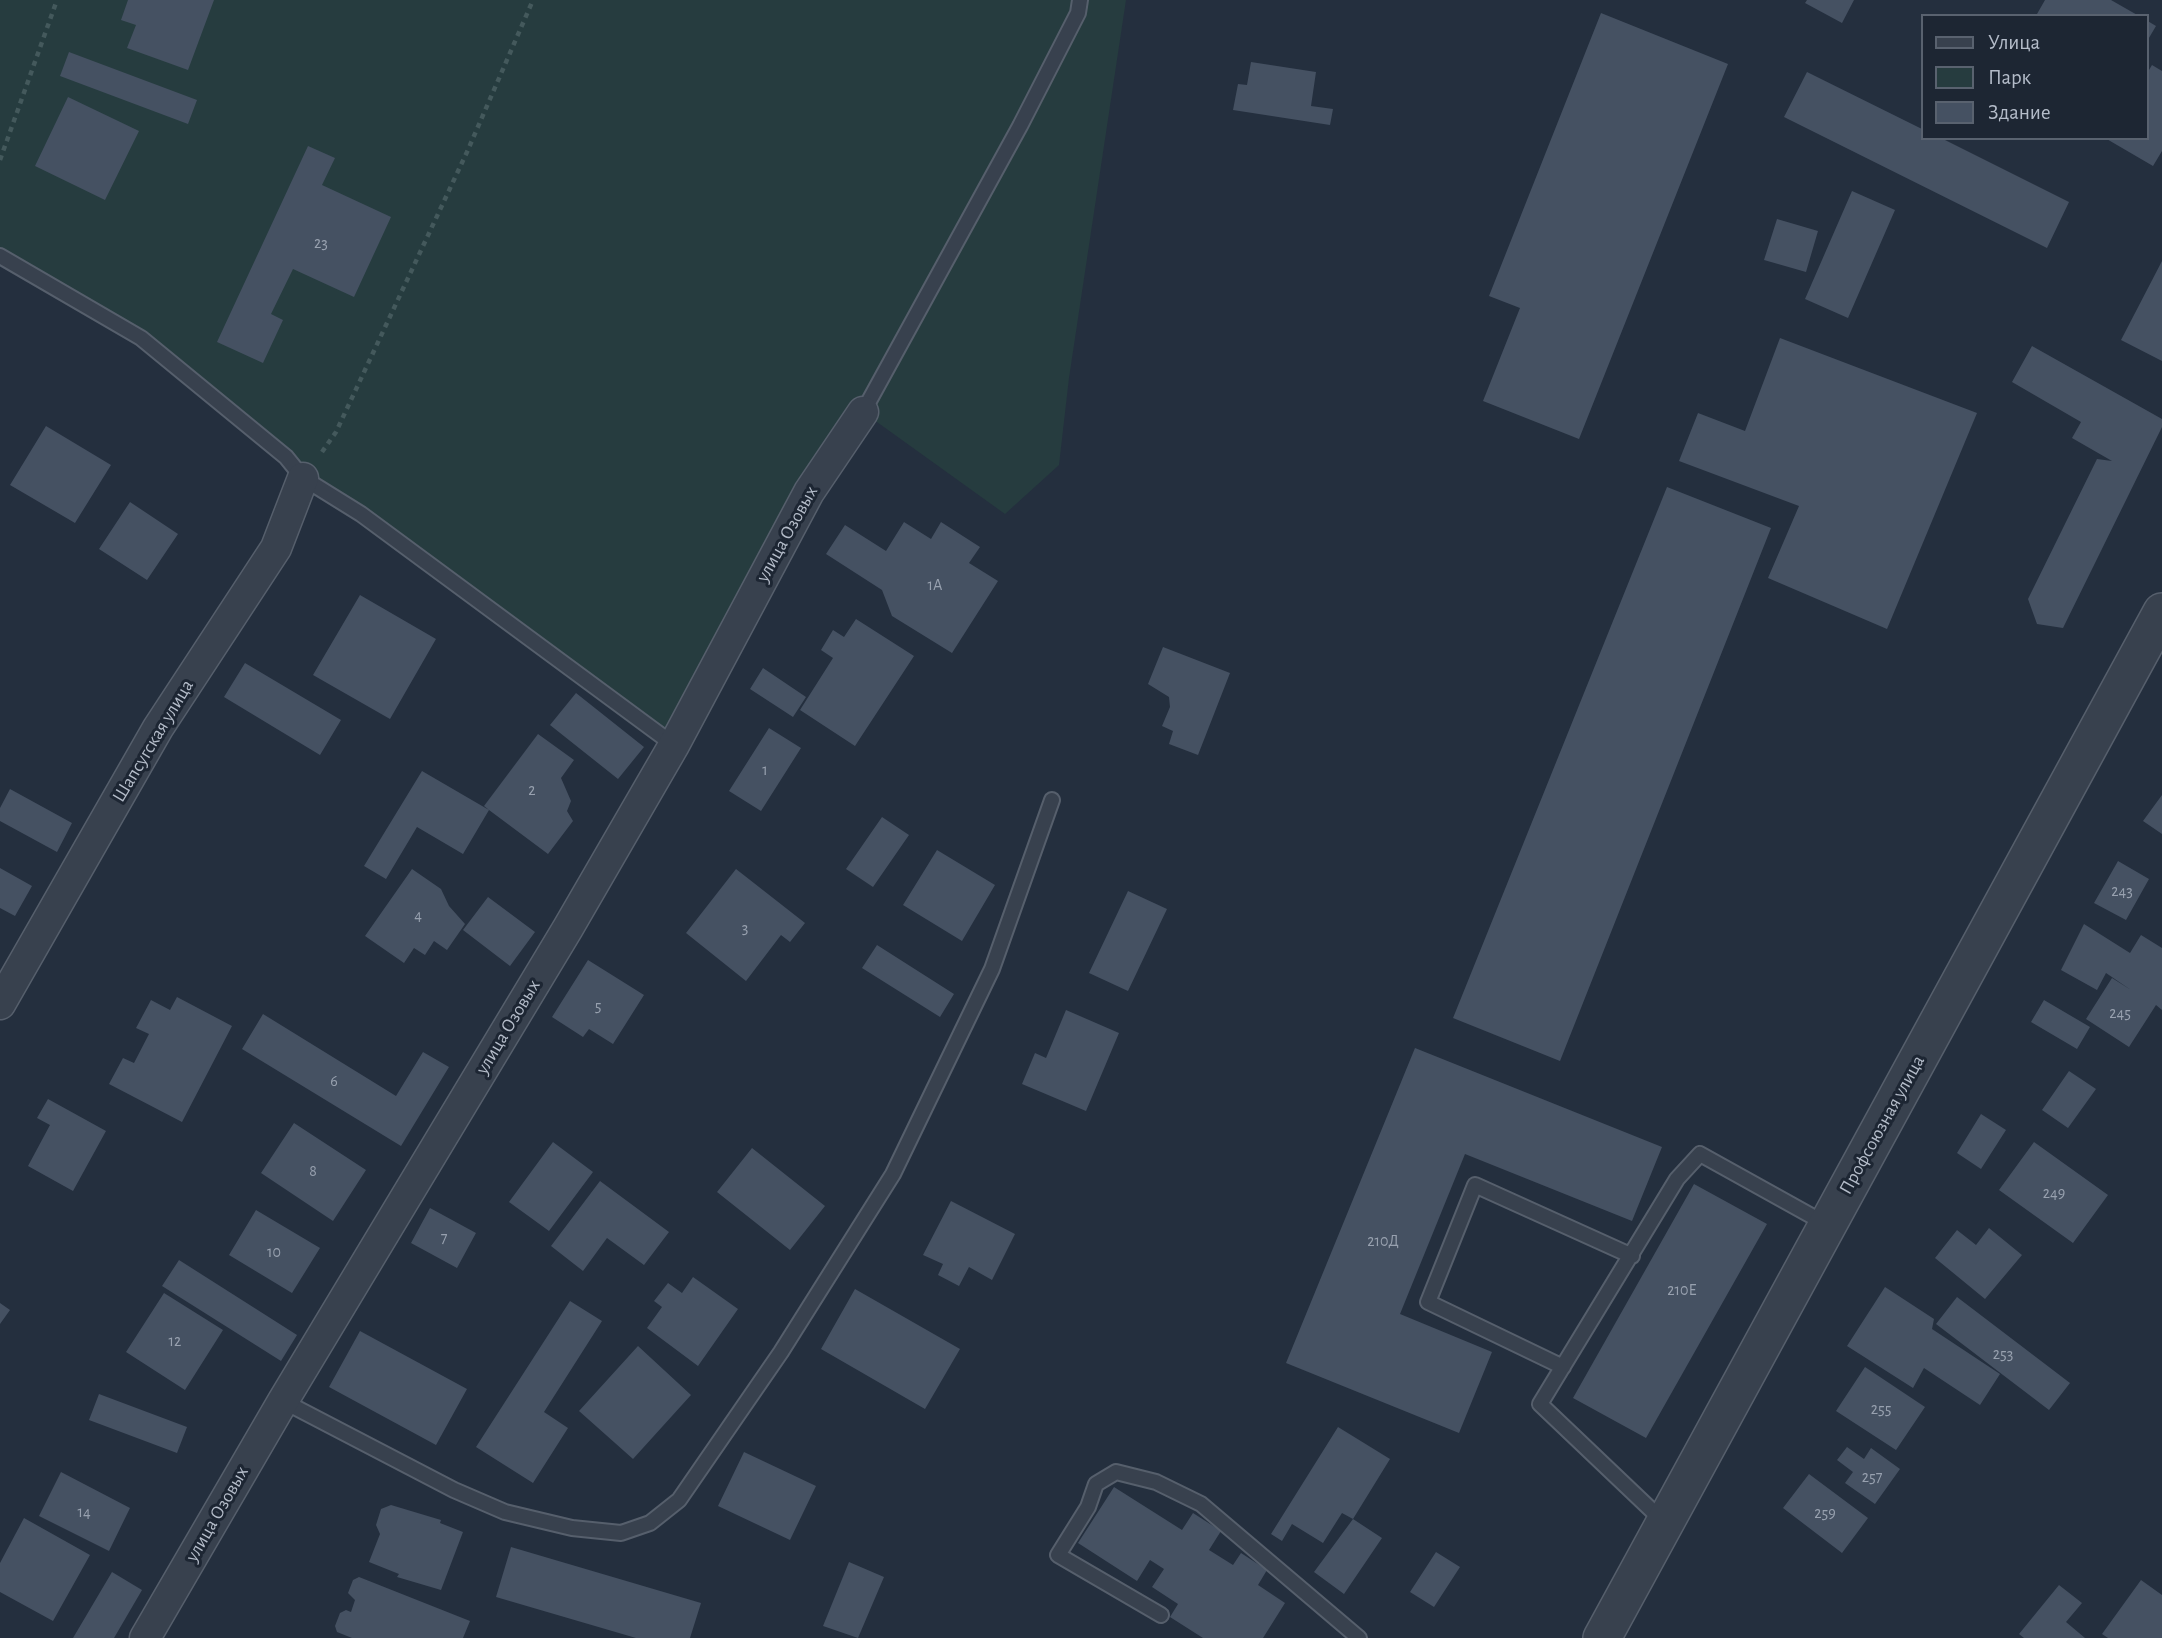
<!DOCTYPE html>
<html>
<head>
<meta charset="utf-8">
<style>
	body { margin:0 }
	#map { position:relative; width:2162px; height:1638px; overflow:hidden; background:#242f3e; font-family:"Alegreya Sans",sans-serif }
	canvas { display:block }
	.legend { position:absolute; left:1921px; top:14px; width:228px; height:126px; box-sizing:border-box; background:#1d2633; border:2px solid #59626f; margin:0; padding:9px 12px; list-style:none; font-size:21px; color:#b4bcc9 }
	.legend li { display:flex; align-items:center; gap:14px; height:35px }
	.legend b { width:35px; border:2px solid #59626f }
</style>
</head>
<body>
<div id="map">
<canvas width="2162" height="1638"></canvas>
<ul class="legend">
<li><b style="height:9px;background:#38414e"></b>Улица</li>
<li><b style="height:19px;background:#263c3f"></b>Парк</li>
<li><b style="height:19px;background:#455162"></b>Здание</li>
</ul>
</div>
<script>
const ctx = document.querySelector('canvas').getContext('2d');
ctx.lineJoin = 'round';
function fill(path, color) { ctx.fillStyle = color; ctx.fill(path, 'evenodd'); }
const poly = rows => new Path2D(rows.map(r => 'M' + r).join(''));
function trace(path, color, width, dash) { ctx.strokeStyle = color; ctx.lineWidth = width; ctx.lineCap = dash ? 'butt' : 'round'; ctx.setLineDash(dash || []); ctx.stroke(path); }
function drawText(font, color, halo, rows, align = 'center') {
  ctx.font = font + ' "Alegreya Sans",sans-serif'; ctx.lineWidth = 6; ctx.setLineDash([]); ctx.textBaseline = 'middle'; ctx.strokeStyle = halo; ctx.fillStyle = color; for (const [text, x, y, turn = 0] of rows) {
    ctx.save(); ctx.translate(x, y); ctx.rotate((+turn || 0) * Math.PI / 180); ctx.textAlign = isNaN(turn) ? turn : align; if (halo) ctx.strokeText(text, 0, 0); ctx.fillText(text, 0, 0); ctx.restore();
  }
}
fill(poly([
	[0,0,1126,0,1069,378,1059,465,1005,514,863,412,674,745,361,514,141,338,0,256]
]), '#263c3f');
fill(poly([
	[128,0,214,0,188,70,127,48,136,25,121,20],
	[1807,0,1854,0,1842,23,1805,3],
	[2045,0,2111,0,2139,16,2039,16,2037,14],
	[1601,13,1728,64,1579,439,1483,401,1520,308,1489,296],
	[2146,20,2156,26,2146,43],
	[69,52,197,100,188,124,60,76],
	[1251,62,1316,72,1311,106,1333,109,1330,125,1233,110,1238,84,1247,85],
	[2152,65,2162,71,2162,151,2153,166,2105,138,2146,138,2146,75],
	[1807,72,1922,129,1922,138,1941,138,2069,202,2047,248,1784,117],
	[68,97,139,131,105,200,35,166],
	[308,146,335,158,322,185,391,217,354,297,293,269,271,314,283,320,263,363,217,342],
	[1852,191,1895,210,1848,318,1805,299],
	[1777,219,1818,231,1806,272,1764,260],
	[2162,261,2162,361,2121,340],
	[1780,338,1977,413,1887,629,1768,578,1799,506,1679,461,1698,413,1745,431],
	[2032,346,2162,419,2162,427,2063,628,2037,624,2028,599,2097,459,2112,461,2072,438,2081,422,2012,382],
	[46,426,111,465,75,523,10,485],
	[1667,487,1771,528,1560,1061,1453,1018],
	[130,502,178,534,147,580,99,549],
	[904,522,931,539,941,522,980,547,969,563,998,581,952,653,892,616,882,590,826,554,845,525,886,551],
	[360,595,436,639,390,719,313,675],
	[856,619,914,656,855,746,800,710,833,658,821,650,833,630,844,637],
	[1163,647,1230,673,1198,755,1169,744,1173,731,1162,726,1170,707,1169,697,1148,684],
	[245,663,341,720,320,755,224,697],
	[763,668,806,697,793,717,750,689],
	[576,693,644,747,618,779,550,725],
	[769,728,801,748,761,811,729,791],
	[538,734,574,760,561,778,571,801,567,811,573,821,548,854,489,810,463,854,417,827,386,879,364,866,422,771,489,810,484,806],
	[10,789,72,823,57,852,0,821,0,808],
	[2162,795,2162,834,2143,821],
	[882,817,909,835,873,887,846,869],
	[937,850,995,885,962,941,903,905],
	[2118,861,2149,879,2126,920,2094,903],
	[0,868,32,886,15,916,0,908],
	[412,869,441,889,449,906,465,924,447,950,434,941,425,955,414,948,404,963,365,936],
	[736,869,805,923,790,942,781,935,746,981,686,933],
	[1128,891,1167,909,1128,991,1089,973],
	[488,897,535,932,510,966,463,930],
	[2084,924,2130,953,2141,935,2162,948,2162,1010,2156,1005,2129,1047,2086,1019,2112,978,2131,990,2106,973,2097,990,2061,970],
	[877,945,954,994,940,1017,862,968],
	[588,960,644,995,613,1044,589,1029,583,1037,552,1017],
	[177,997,232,1026,182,1122,109,1084,123,1058,134,1063,149,1034,136,1028,151,1000,170,1010],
	[2044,1000,2090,1027,2077,1049,2031,1022],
	[1066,1010,1119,1033,1086,1111,1022,1084,1035,1053,1046,1058],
	[263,1014,396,1096,423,1052,449,1067,401,1146,242,1049],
	[1415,1048,1662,1147,1632,1221,1465,1154,1400,1314,1492,1352,1459,1433,1286,1363],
	[2069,1071,2096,1089,2068,1128,2042,1110],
	[48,1099,106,1131,73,1191,28,1166,50,1125,37,1118],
	[1981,1114,2006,1130,1981,1169,1957,1153],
	[294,1123,366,1170,333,1221,261,1173],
	[553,1142,593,1172,549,1231,509,1202],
	[2034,1142,2108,1195,2073,1243,1999,1190],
	[752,1148,825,1206,790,1250,717,1192],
	[600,1181,669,1232,644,1265,607,1238,583,1271,551,1246],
	[1694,1184,1767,1224,1646,1438,1573,1398],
	[951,1201,1015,1234,992,1280,969,1267,959,1286,938,1275,943,1264,923,1255],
	[430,1208,476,1233,457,1268,411,1243],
	[256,1210,320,1248,292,1293,229,1255],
	[1989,1228,2022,1255,1985,1299,1935,1258,1957,1230,1976,1245],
	[179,1260,297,1335,281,1361,162,1286],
	[693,1277,738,1309,698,1366,647,1328,662,1307,654,1301,668,1283,682,1293],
	[1885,1287,1934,1319,1932,1329,2000,1374,1980,1405,1924,1368,1913,1388,1847,1346],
	[855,1289,960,1349,925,1409,821,1349],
	[164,1293,223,1330,185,1390,126,1352],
	[1957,1297,2070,1383,2049,1410,1936,1324],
	[570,1301,602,1321,544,1412,568,1428,533,1483,476,1447],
	[0,1303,10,1310,0,1324],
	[360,1331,467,1389,436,1445,329,1387],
	[638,1346,691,1395,633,1459,579,1411],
	[1865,1367,1925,1407,1896,1450,1836,1411],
	[99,1394,187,1427,177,1453,89,1420],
	[1338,1427,1390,1459,1353,1519,1342,1513,1323,1543,1292,1524,1282,1541,1271,1534],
	[1847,1447,1864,1459,1871,1448,1900,1469,1875,1504,1845,1483,1853,1472,1837,1460],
	[744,1452,816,1486,790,1540,718,1506],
	[61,1472,130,1508,109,1551,39,1516],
	[1809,1474,1868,1518,1842,1553,1783,1508],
	[1114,1487,1182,1530,1193,1513,1221,1531,1209,1550,1233,1565,1241,1553,1267,1570,1258,1585,1285,1603,1263,1638,1203,1638,1170,1617,1178,1604,1152,1587,1164,1569,1150,1560,1137,1581,1078,1543],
	[391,1505,441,1520,440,1523,463,1532,441,1590,397,1577,399,1574,369,1562,380,1534,376,1525,381,1509],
	[24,1518,90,1555,53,1621,0,1592,0,1563],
	[1353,1519,1382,1538,1344,1594,1314,1572],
	[511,1547,701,1603,690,1638,636,1638,496,1597],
	[1436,1552,1460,1567,1434,1607,1410,1592],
	[849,1562,884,1577,858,1638,823,1626],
	[112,1572,142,1590,114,1638,73,1638],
	[359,1577,470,1621,463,1638,352,1638,337,1632,335,1626,340,1613,346,1610,351,1612,355,1600,348,1593,353,1580],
	[2141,1580,2162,1595,2162,1638,2108,1638,2102,1634],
	[2059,1585,2082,1603,2066,1622,2085,1638,2024,1638,2019,1634]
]), '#455162');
const service = poly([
	[0,256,141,338,286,457,303,478,361,514,674,745],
	[863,412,1020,126,1078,13,1080,0],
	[1563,1367,1428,1302,1475,1185,1632,1256],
	[283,1401,454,1490,505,1512,572,1528,621,1533,650,1523,679,1500,781,1352,893,1174,992,969,1052,800],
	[1664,1522,1540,1404,1677,1179,1700,1154,1826,1224],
	[1161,1615,1058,1555,1088,1507,1096,1484,1116,1472,1156,1482,1201,1504,1359,1638]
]);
const minor = poly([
	[0,1004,158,728,276,548,303,478],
	[145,1638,283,1401,568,928,674,745,809,492,863,412]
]);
const tertiary = poly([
	[1602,1638,2162,612]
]);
trace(service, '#565f6c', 18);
trace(minor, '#565f6c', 33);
trace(tertiary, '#565f6c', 40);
trace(poly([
	[0,160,57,0],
	[322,452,336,432,467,152,533,0]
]), '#44595c', 4.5, [5, 5]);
trace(service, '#38414e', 14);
trace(minor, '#38414e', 30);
trace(tertiary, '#38414e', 37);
drawText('16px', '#98a1af', null, [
	["23",321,243],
	["1А",935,585],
	["1",765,770],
	["2",532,790],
	["243",2122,891],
	["4",418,915],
	["3",745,928],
	["5",598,1006],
	["245",2120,1013],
	["6",334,1081],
	["8",313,1171],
	["249",2054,1193],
	["7",444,1238],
	["210Д",1383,1241],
	["10",274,1252],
	["210Е",1682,1290],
	["12",175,1341],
	["253",2003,1354],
	["255",1881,1409],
	["257",1872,1477],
	["14",84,1512],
	["259",1825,1513]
]);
drawText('19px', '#b4bcc9', '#1d2633', [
	["улица Озовых",787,534,-61],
	["Шапсугская улица",153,741,-59],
	["улица Озовых",508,1027,-59],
	["Профсоюзная улица",1882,1125,-61],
	["улица Озовых",217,1514,-60]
]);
</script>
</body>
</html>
